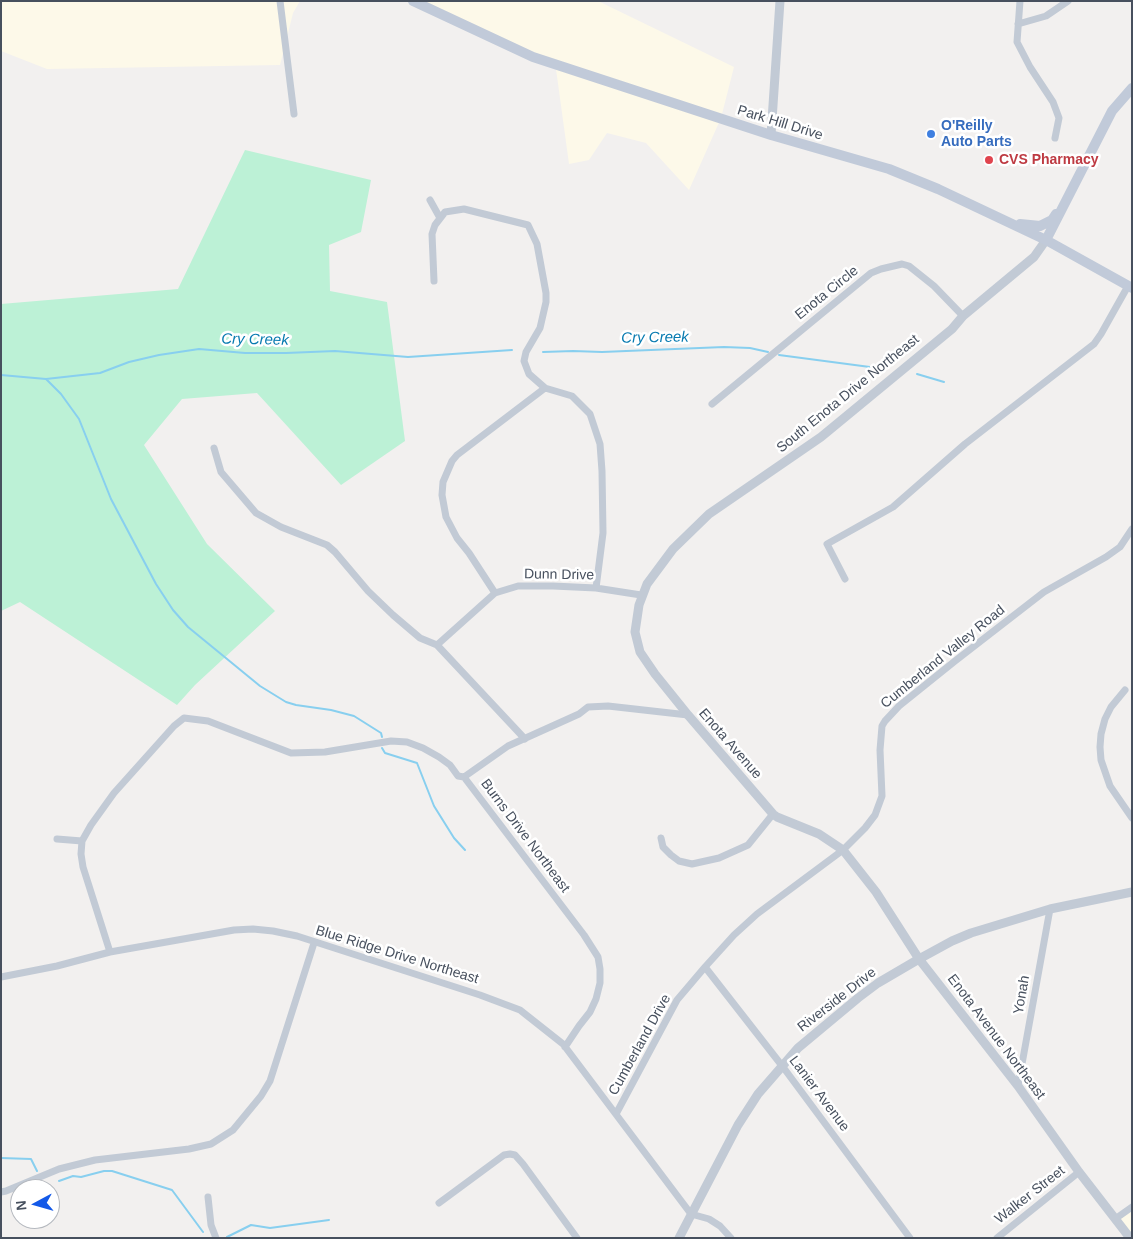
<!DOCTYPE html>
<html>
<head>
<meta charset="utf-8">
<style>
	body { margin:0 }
	#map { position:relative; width:1133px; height:1239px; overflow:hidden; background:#f2f0ef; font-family:Helvetica,sans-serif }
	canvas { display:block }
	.frame { position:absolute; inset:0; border:2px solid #47505e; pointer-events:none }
	.north { position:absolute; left:10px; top:1179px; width:50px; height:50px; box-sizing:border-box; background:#fff; border:1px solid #b5b9bf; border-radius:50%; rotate:264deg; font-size:14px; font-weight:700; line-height:20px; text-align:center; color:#47505e }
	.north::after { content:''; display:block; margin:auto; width:18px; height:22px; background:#1359e8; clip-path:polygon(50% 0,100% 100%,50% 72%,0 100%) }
</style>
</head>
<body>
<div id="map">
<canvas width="1133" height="1239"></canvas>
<div class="frame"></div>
<div class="north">N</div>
</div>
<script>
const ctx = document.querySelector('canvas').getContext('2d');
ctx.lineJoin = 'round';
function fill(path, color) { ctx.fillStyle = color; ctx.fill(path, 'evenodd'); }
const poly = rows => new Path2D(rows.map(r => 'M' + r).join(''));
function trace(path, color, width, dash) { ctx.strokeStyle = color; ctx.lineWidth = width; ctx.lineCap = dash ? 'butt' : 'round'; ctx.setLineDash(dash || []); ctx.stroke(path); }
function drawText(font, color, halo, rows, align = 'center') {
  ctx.font = font + ' Helvetica,sans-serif'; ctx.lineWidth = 5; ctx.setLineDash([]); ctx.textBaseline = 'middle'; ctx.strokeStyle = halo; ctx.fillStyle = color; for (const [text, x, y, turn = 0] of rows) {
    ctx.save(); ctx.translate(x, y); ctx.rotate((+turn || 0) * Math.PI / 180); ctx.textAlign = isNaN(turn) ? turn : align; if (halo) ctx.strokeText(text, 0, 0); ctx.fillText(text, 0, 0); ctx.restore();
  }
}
fill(poly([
	[1,1,300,1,293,13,280,65,47,69,1,51],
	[413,1,598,1,734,67,721,118,689,190,646,143,607,133,589,160,569,164,556,69],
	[1132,1207,1132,1238,1115,1220]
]), '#fdf9e9');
fill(poly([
	[245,150,371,180,361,232,329,245,330,291,387,302,405,441,341,485,257,393,182,399,144,445,207,544,275,611,195,685,177,705,20,602,1,611,1,304,178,289]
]), '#bcf1d6');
trace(poly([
	[543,352,573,351,602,352,724,347,750,348,768,352],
	[779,355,885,369],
	[917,374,944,382],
	[1,375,46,379,100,373,129,362,159,355,199,349,245,353,286,353,335,351,408,357,512,350],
	[46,379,61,394,79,419,111,499,156,584,173,610,188,627,260,686,286,702,296,705,331,710,354,716,381,733,382,737],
	[382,748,385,753,417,763,434,806,454,838,465,850],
	[1,1158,31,1159,37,1171],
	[59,1181,73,1176,81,1177,104,1171,112,1171,172,1190,203,1232],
	[227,1237,251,1225,270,1228,329,1220]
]), '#88cfef', 2);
trace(poly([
	[280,1,294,114],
	[1020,1,1017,42,1030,67,1053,102,1059,118,1055,138],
	[1018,24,1046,16,1068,1],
	[430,200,440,218],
	[434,281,432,234,435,225,445,212,464,209,528,225,537,244,546,293,546,302,540,328,526,352,524,361,529,374,545,388],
	[712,404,871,273,881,269,902,264,909,266,934,286,963,316],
	[214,448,221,472,256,513,281,527,327,545,335,552,368,591,393,615,420,638,437,645,525,739],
	[845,579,827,544,893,507,965,444,1094,344,1101,334,1128,286],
	[495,593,469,553,457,538,446,517,442,495,443,482,452,461,457,455,545,388,572,396,590,414,600,444,602,471,603,533,596,588],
	[437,645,495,593,518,586,553,586,596,588,641,595],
	[1125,690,1111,707,1105,719,1101,734,1100,747,1101,760,1110,786,1132,818],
	[464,777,508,746,579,714,588,707,608,706,688,715],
	[661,838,663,847,671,855,679,861,692,864,719,858,748,845,773,814],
	[57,839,82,841,81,854,83,867,110,952],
	[82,841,91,825,114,793,174,726,184,718,208,721,291,753,325,752,391,741,407,742,423,748,439,757,450,765,458,776,464,777,584,935,598,957,600,969,600,983,596,999,590,1012,579,1026,565,1047],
	[705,967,783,1067,910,1238],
	[1,977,57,966,110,952,234,930,253,929,273,931,297,936,480,995,520,1010,563,1044,691,1214,709,1219,720,1226,731,1238],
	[1018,1086,1050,909],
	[616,1114,677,1000,705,967,734,935,757,914,843,850,865,828,875,815,882,796,880,750,882,726,885,721,899,706,955,661,1044,592,1106,557,1120,547,1132,529],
	[1,1192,6,1191,59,1169,95,1160,189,1149,211,1144,233,1130,261,1096,270,1081,314,943],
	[208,1197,211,1225,216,1238],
	[439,1203,504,1155,510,1154,515,1155,523,1164,577,1238],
	[1115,1219,1132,1207],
	[997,1238,1079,1172]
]), '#c2cad5', 7);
trace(poly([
	[771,135,780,1],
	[1046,240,1034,257,963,316,952,329,821,437,709,514,673,549,647,584,639,605,635,632,640,652,655,674,688,715,773,814,777,817,819,834,843,850,876,892,919,959,1018,1086,1079,1172,1130,1238],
	[679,1238,738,1125,758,1094,798,1048,858,998,878,983,919,959,952,941,971,933,1050,909,1132,892]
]), '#c2cad5', 9);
trace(poly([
	[413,1,533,57,771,135,889,169,938,189,1046,240,1132,288],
	[1020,224,1040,226,1052,220,1056,214],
	[1046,240,1112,111,1132,88]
]), '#c1cad9', 10);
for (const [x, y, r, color] of [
	[931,134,5,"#3f7fe0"],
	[989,160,5,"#e0444e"]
]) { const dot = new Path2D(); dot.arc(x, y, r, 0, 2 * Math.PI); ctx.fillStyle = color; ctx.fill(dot); trace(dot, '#fff', 2); }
drawText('14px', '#47505e', '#fff', [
	["Park Hill Drive",780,123,17],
	["Enota Circle",827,293,-39],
	["South Enota Drive Northeast",848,394,-39],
	["Dunn Drive",559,575,1],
	["Cumberland Valley Road",943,657,-39],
	["Enota Avenue",730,744,49],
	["Burns Drive Northeast",525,836,53],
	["Blue Ridge Drive Northeast",397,955,17],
	["Yonah",1022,995,-80],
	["Riverside Drive",837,1000,-38],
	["Enota Avenue Northeast",996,1037,53],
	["Cumberland Drive",640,1045,-61],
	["Lanier Avenue",819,1094,53],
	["Walker Street",1030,1195,-38]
]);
drawText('bold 14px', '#366cbe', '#fff', [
	["O'Reilly",941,126],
	["Auto Parts",941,142]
], 'left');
drawText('bold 14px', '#be3a42', '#fff', [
	["CVS Pharmacy",999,160]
], 'left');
drawText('italic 15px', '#077ab0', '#fff', [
	["Cry Creek",655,338,-1],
	["Cry Creek",255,340,1]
]);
</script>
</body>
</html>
